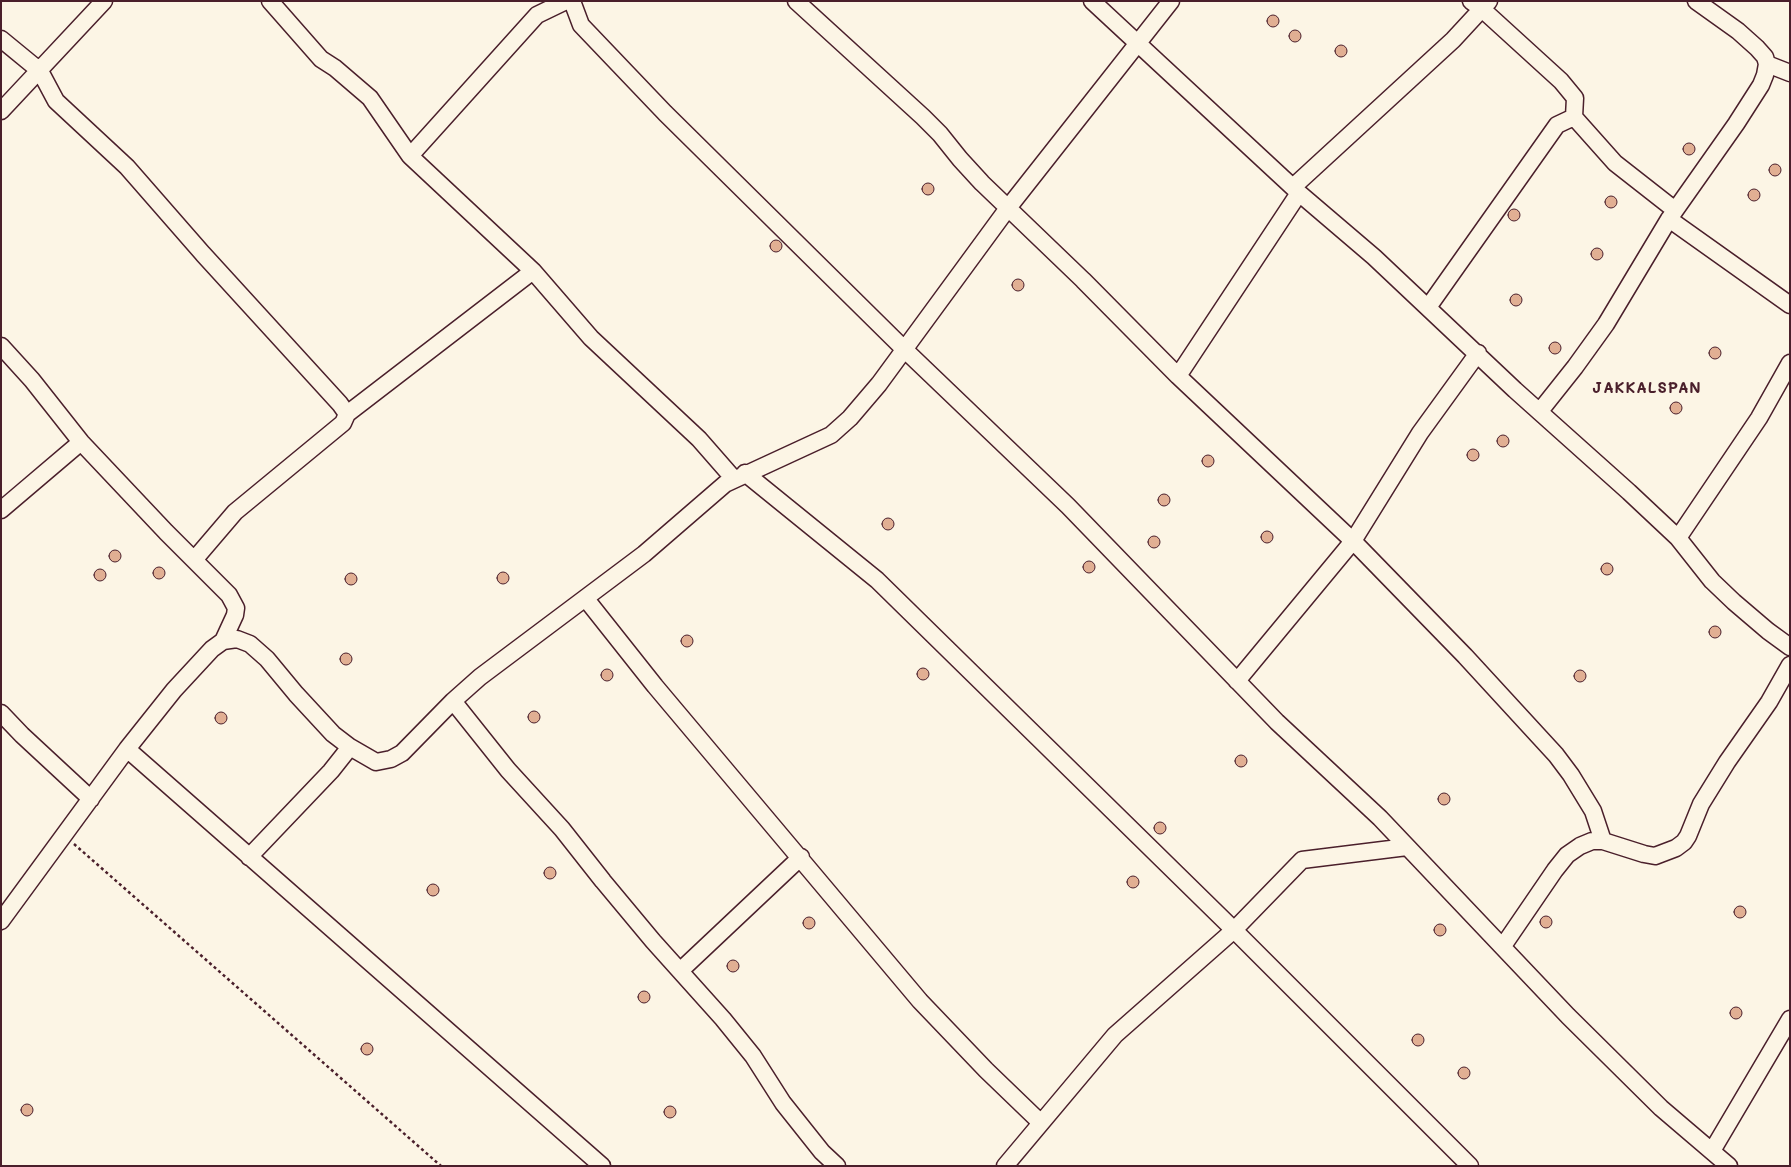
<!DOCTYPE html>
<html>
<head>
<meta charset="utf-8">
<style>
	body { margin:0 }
	#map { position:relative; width:1791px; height:1167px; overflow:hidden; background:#fcf5e5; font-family:Mali,sans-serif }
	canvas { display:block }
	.frame { position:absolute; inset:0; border:2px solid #4a1f2b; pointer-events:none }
</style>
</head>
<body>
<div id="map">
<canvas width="1791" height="1167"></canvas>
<div class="frame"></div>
</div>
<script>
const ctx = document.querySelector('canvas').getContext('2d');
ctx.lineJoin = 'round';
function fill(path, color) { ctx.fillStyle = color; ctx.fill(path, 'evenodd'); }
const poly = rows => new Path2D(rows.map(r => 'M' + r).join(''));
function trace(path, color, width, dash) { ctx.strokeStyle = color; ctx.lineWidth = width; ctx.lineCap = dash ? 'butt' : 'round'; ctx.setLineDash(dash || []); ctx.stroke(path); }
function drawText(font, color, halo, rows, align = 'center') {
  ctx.font = font + ' Mali,sans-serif'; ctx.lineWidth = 3; ctx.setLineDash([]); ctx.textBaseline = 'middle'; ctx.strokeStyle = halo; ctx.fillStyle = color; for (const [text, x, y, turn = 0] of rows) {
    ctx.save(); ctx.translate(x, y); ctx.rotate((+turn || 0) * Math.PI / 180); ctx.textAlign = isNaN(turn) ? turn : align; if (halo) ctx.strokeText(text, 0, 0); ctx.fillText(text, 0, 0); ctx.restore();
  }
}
const building = poly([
	'1267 21a6 6 0 1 1 12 0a6 6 0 1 1-12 0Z',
	'1289 36a6 6 0 1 1 12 0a6 6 0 1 1-12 0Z',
	'1335 51a6 6 0 1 1 12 0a6 6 0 1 1-12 0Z',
	'1683 149a6 6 0 1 1 12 0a6 6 0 1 1-12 0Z',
	'1769 170a6 6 0 1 1 12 0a6 6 0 1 1-12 0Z',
	'922 189a6 6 0 1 1 12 0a6 6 0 1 1-12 0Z',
	'1748 195a6 6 0 1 1 12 0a6 6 0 1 1-12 0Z',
	'1605 202a6 6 0 1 1 12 0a6 6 0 1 1-12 0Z',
	'1508 215a6 6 0 1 1 12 0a6 6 0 1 1-12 0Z',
	'770 246a6 6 0 1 1 12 0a6 6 0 1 1-12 0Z',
	'1591 254a6 6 0 1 1 12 0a6 6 0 1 1-12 0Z',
	'1012 285a6 6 0 1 1 12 0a6 6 0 1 1-12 0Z',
	'1510 300a6 6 0 1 1 12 0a6 6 0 1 1-12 0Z',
	'1549 348a6 6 0 1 1 12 0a6 6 0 1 1-12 0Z',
	'1709 353a6 6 0 1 1 12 0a6 6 0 1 1-12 0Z',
	'1670 408a6 6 0 1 1 12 0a6 6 0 1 1-12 0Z',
	'1497 441a6 6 0 1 1 12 0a6 6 0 1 1-12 0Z',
	'1467 455a6 6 0 1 1 12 0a6 6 0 1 1-12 0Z',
	'1202 461a6 6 0 1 1 12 0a6 6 0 1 1-12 0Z',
	'1158 500a6 6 0 1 1 12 0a6 6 0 1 1-12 0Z',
	'882 524a6 6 0 1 1 12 0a6 6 0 1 1-12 0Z',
	'1261 537a6 6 0 1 1 12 0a6 6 0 1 1-12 0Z',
	'1148 542a6 6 0 1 1 12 0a6 6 0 1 1-12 0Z',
	'109 556a6 6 0 1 1 12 0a6 6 0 1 1-12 0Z',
	'1083 567a6 6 0 1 1 12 0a6 6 0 1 1-12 0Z',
	'1601 569a6 6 0 1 1 12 0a6 6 0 1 1-12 0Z',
	'153 573a6 6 0 1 1 12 0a6 6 0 1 1-12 0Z',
	'94 575a6 6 0 1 1 12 0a6 6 0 1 1-12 0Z',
	'497 578a6 6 0 1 1 12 0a6 6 0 1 1-12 0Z',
	'345 579a6 6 0 1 1 12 0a6 6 0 1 1-12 0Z',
	'1709 632a6 6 0 1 1 12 0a6 6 0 1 1-12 0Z',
	'681 641a6 6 0 1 1 12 0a6 6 0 1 1-12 0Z',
	'340 659a6 6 0 1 1 12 0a6 6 0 1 1-12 0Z',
	'917 674a6 6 0 1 1 12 0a6 6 0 1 1-12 0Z',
	'601 675a6 6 0 1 1 12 0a6 6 0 1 1-12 0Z',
	'1574 676a6 6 0 1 1 12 0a6 6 0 1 1-12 0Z',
	'528 717a6 6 0 1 1 12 0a6 6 0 1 1-12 0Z',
	'215 718a6 6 0 1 1 12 0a6 6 0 1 1-12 0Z',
	'1235 761a6 6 0 1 1 12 0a6 6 0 1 1-12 0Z',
	'1438 799a6 6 0 1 1 12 0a6 6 0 1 1-12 0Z',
	'1154 828a6 6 0 1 1 12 0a6 6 0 1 1-12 0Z',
	'544 873a6 6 0 1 1 12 0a6 6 0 1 1-12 0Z',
	'1127 882a6 6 0 1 1 12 0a6 6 0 1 1-12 0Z',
	'427 890a6 6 0 1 1 12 0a6 6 0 1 1-12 0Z',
	'1734 912a6 6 0 1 1 12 0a6 6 0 1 1-12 0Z',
	'1540 922a6 6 0 1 1 12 0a6 6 0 1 1-12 0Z',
	'803 923a6 6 0 1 1 12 0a6 6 0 1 1-12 0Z',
	'1434 930a6 6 0 1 1 12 0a6 6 0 1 1-12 0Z',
	'727 966a6 6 0 1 1 12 0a6 6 0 1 1-12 0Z',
	'638 997a6 6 0 1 1 12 0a6 6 0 1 1-12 0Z',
	'1730 1013a6 6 0 1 1 12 0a6 6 0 1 1-12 0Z',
	'1412 1040a6 6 0 1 1 12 0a6 6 0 1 1-12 0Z',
	'361 1049a6 6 0 1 1 12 0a6 6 0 1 1-12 0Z',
	'1458 1073a6 6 0 1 1 12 0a6 6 0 1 1-12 0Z',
	'21 1110a6 6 0 1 1 12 0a6 6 0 1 1-12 0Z',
	'664 1112a6 6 0 1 1 12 0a6 6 0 1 1-12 0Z'
]);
fill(building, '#e1af93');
trace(building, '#4a1f2b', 1);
const street = poly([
	[270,1,321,59,335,68,370,98,410,156,537,15,566,1],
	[572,1,581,25,665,113,904,349,1068,506,1277,722,1380,818,1568,1016,1661,1108,1729,1166],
	[796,1,923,117,940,134,960,159,982,183,1083,280,1178,376,1353,541,1465,656,1556,755,1571,775,1593,811,1603,841],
	[1092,1,1299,193,1374,257,1515,390,1629,492,1678,538,1712,581,1734,602,1768,631,1790,647],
	[1471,1,1482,9,1561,81,1575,98,1574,117,1615,163,1675,210],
	[1,39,40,71,56,101,127,167,203,254,340,404,347,414,343,423,235,512,194,560],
	[1767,64,1790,73],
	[1,111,104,1],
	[410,156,533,271,591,338,699,439,734,479],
	[1293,187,1453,40,1489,1],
	[1669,219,1790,305],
	[1429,306,1557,125,1574,117],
	[1,346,32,380,81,442,166,532,229,595,236,608,235,615,223,641],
	[1178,376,1299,193],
	[1540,411,1575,367,1606,324,1669,219,1736,124,1761,85,1765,75,1767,64,1765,57,1757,48,1738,31,1696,1],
	[347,414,533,271],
	[745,473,877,580,1234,930,1470,1166],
	[1,510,81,442],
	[1678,538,1759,418,1790,363],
	[586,599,655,686,920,1001,986,1070,1041,1123],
	[1237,681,1353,541,1420,433,1478,353],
	[453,701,508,770,562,829,603,881,653,941,723,1019,753,1056,783,1103,822,1152,837,1166],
	[1,713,22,735,91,799],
	[127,749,602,1166],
	[249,857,331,771,350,747],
	[1,921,127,749,174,690,212,649,223,641,237,639,250,644,267,659,296,694,333,734,350,747,376,762,391,759,402,753,453,701,480,677,644,554,725,484,831,435,850,418,879,384,1008,208,1171,1],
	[1503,946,1555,870,1567,855,1580,846,1592,841,1603,841,1644,854,1655,856,1676,848,1684,842,1688,836,1701,804,1727,762,1769,702,1790,665],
	[680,971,801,857],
	[1712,1151,1790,1019],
	[1005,1166,1115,1035,1234,930,1302,860,1407,847]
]);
trace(street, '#4a1f2b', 19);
trace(poly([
	[74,844,441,1166]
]), '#4a1f2b', 2.5, [3, 3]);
trace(street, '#fcf5e5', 16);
ctx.letterSpacing = '1px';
drawText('bold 15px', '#4a1f2b', '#fcf5e5', [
	["JAKKALSPAN",1647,388]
]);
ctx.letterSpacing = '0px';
</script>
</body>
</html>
